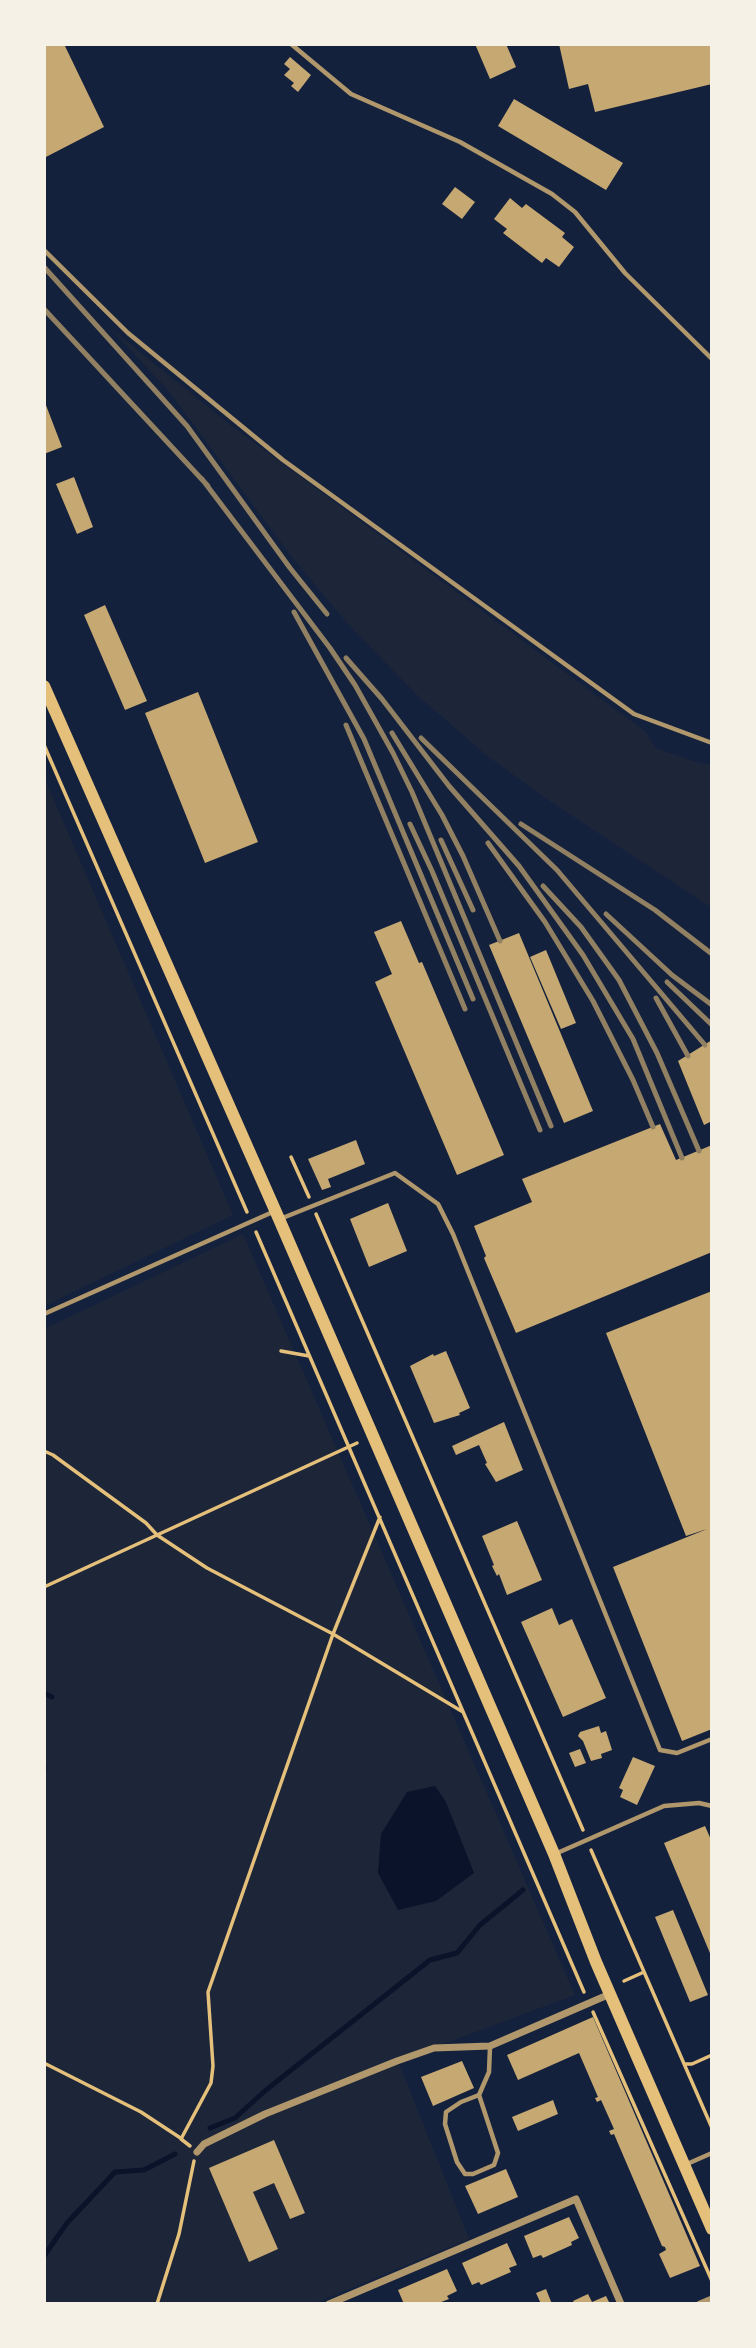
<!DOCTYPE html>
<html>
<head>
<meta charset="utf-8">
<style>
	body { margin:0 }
	#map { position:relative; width:756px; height:2348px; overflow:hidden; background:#14213d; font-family:Arial,sans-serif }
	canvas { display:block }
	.frame { position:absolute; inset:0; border:46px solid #f6f1e7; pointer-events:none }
</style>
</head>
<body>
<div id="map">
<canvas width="756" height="2348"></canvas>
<div class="frame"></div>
</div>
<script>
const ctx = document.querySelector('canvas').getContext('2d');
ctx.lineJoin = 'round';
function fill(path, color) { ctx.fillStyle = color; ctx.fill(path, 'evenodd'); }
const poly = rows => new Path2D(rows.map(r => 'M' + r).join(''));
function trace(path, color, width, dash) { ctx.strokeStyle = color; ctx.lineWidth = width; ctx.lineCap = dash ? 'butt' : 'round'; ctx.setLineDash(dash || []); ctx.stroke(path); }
fill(poly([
	[108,326,229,424,646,732,655,748,699,763,712,765,712,908,551,802,486,755,417,695,348,624,291,556,168,390],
	[44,777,233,1215,44,1306],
	[243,1234,575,1995,398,2061,469,2239,313,2304,44,2304,44,1329]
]), '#1d2539');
fill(poly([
	[435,1786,446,1802,474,1873,436,1901,398,1910,378,1873,381,1834,407,1792]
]), '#0b132b');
trace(poly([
	[44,1693,52,1697],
	[44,1767,44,1769],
	[210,2128,235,2118,266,2090,430,1960,457,1953,480,1925,523,1890],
	[44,2256,67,2223,115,2172,144,2170,175,2154]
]), '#0b132b', 5);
fill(poly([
	[44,44,64,44,104,127,44,158],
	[475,44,506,44,516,67,490,79],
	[559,44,712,44,712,84,595,112,588,84,569,89],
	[290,57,311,75,298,92,291,86,294,83,284,75,290,69,284,64],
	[514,99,623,163,606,190,498,126],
	[455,187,475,202,462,219,442,204],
	[510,198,522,208,526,204,565,233,562,237,574,247,559,267,546,258,542,263,503,233,507,229,494,219],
	[44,400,62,447,44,454],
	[74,477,93,527,77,534,56,484],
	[105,605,147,701,125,710,84,615],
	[198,692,258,842,205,863,145,713],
	[401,921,419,963,422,962,504,1155,457,1175,375,982,392,974,374,932],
	[519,933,593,1111,564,1123,489,945],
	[546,950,576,1023,561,1029,530,957],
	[712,1040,712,1121,704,1125,678,1061],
	[660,1124,676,1160,712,1145,712,1252,516,1333,484,1258,486,1256,474,1226,532,1202,522,1179],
	[356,1140,365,1164,328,1179,331,1187,322,1190,308,1159],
	[388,1203,407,1251,369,1267,350,1219],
	[712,1291,712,1729,682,1741,613,1567,707,1529,686,1536,606,1333],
	[446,1351,470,1408,459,1413,460,1415,434,1423,410,1366,433,1354,434,1356],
	[504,1422,523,1470,496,1482,485,1464,487,1463,479,1445,456,1455,452,1446],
	[517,1521,542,1580,507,1595,499,1574,497,1576,492,1566,494,1565,482,1536],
	[552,1608,559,1625,572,1619,606,1698,563,1717,521,1622],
	[599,1726,601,1733,606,1731,612,1750,601,1754,602,1758,591,1761,583,1741,578,1736,580,1732],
	[580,1749,586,1763,575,1767,569,1753],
	[633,1757,655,1766,637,1805,620,1797,623,1790,619,1788],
	[705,1826,712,1842,712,1958,664,1843],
	[673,1910,708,1995,690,2002,655,1917],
	[593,2017,700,2266,670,2278,659,2254,666,2250,665,2247,662,2246,614,2134,611,2135,609,2131,614,2129,601,2100,597,2102,595,2098,598,2097,579,2053,518,2080,507,2055],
	[462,2061,474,2088,433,2106,421,2077],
	[553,2100,558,2114,518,2131,512,2117],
	[274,2140,305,2213,290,2219,274,2183,253,2192,278,2249,249,2262,209,2168],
	[506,2169,518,2197,478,2214,465,2186],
	[569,2217,579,2238,571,2242,572,2245,543,2258,541,2255,533,2258,524,2236],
	[507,2243,517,2265,509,2268,511,2272,481,2285,479,2282,472,2285,462,2263],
	[447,2269,457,2291,447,2296,449,2299,436,2304,404,2304,398,2290],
	[546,2289,552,2304,541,2304,536,2293],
	[588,2294,592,2302,606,2296,610,2304,575,2304,573,2301]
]), '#c6a872');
trace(poly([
	[44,745,247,1212],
	[291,1157,309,1197],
	[316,1214,583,1830],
	[256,1232,584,1992],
	[281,1351,309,1356],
	[44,1451,53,1455,146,1523,157,1535,207,1568,333,1634,463,1712],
	[44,1587,357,1443],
	[591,1850,712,2128],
	[624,1981,644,1972],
	[593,2012,712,2281],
	[44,2063,141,2112,182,2139],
	[685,2064,692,2064,712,2055],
	[190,2146,181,2139,211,2083,213,2066,208,1992,333,1634,380,1517],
	[157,2304,179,2234,194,2161]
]), '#e5c07b', 3.5);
trace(poly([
	[291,44,351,94,460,142,552,194,575,212,625,273,712,359],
	[44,250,128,333,283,460,634,714,712,743],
	[280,1219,395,1173,438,1204,453,1234,660,1750,677,1753,712,1739],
	[44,1314,275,1211],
	[555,1854,664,1806,699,1803,712,1806],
	[479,2095,461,2102,446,2112,445,2124,457,2162,465,2174,473,2174,494,2165,498,2153,479,2095,489,2072,490,2047],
	[687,2164,712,2153]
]), '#b1986c', 4.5);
trace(poly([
	[197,2152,204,2144,265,2114,397,2061,434,2048,490,2046,610,1994],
	[329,2304,576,2199,621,2304],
	[700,2304,712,2299]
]), '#b1986c', 7);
trace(poly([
	[44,686,279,1219,554,1854,596,1962,712,2229]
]), '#e5c07b', 12);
trace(poly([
	[44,267,187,426,290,568,327,614],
	[44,309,208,486],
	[202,479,330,648,355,685,393,753,412,792,551,1126],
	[294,612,364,739,473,999],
	[346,658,382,699,449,786,519,866,583,955,633,1039,682,1158],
	[346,725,465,1009],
	[392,733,442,815,463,856,500,941],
	[421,738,557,870,705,1045],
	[410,824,432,871,540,1130],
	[521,824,655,910,712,954],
	[441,840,473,910],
	[488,843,545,922,593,1001,633,1080,653,1127],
	[543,886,581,927,619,980,657,1053,699,1151],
	[606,914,672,975,712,1005],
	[667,982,712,1025],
	[656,998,688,1056]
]), '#918062', 5);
</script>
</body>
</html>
